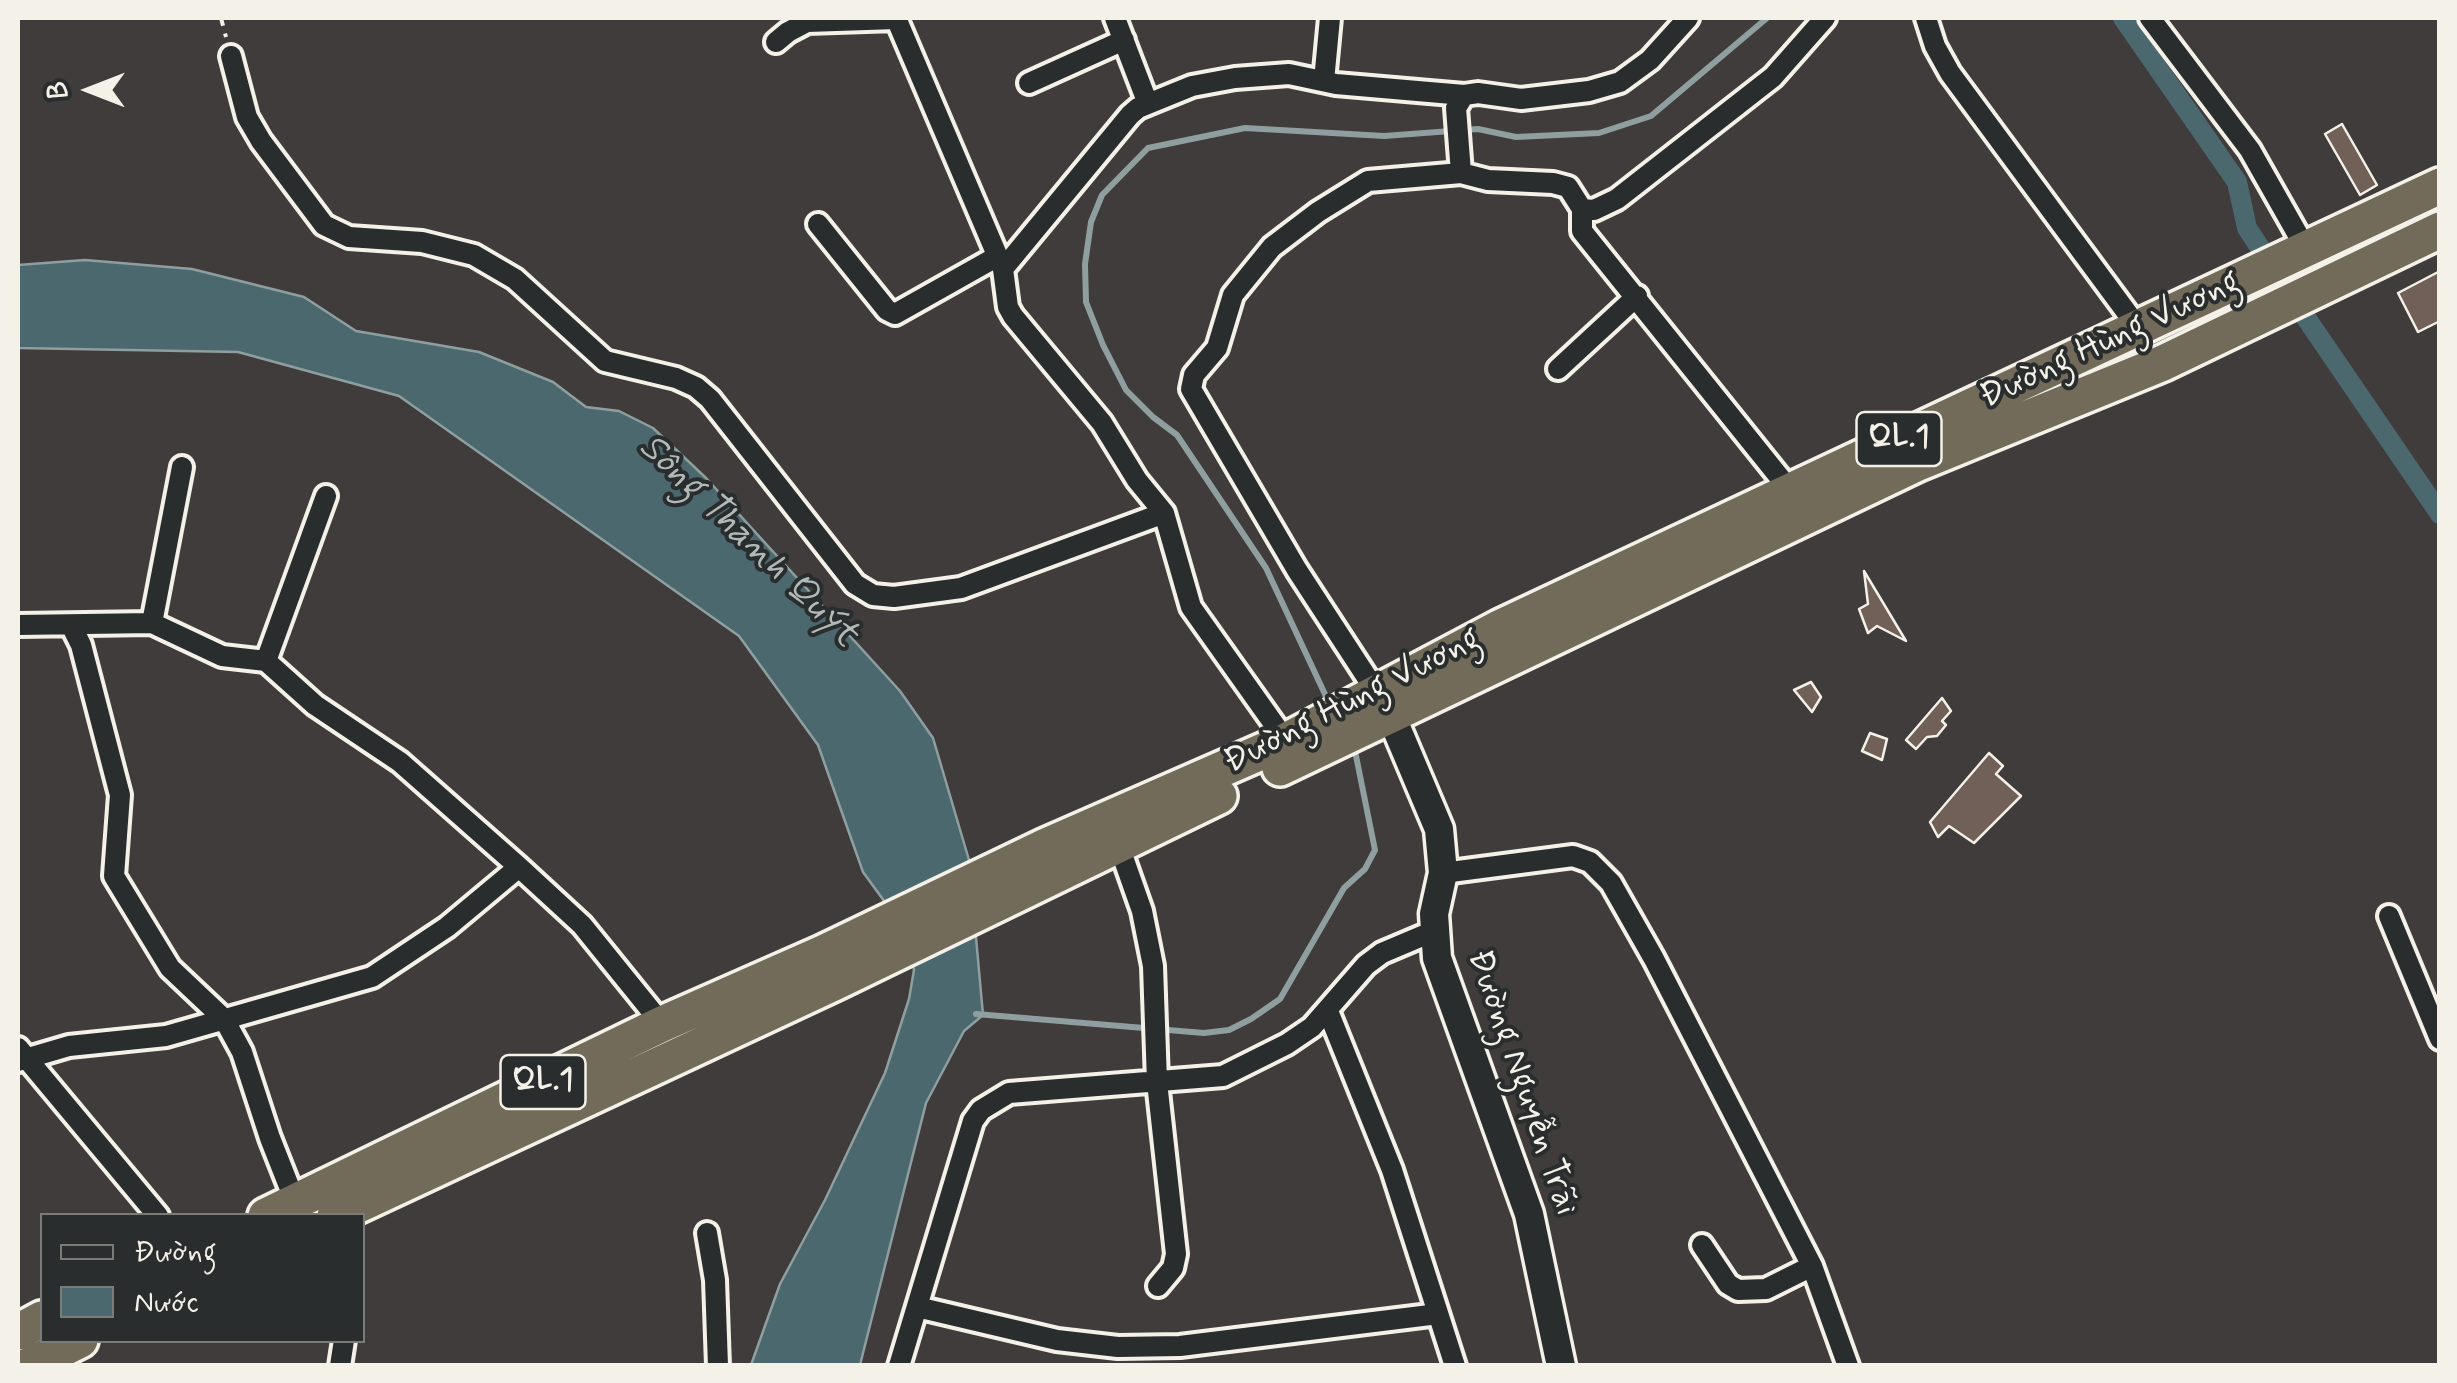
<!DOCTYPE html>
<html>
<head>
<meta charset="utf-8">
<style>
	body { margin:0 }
	#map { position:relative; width:2457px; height:1383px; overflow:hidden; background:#3f3c3b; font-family:Mynerve,sans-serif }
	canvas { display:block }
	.frame { position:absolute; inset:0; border:20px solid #f4f1e8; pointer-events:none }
	.legend { position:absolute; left:40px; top:1213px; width:325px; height:130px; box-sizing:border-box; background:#2a2d2e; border:2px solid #7b7b78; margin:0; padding:12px 18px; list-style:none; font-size:30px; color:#f4f1e8 }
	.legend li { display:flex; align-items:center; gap:20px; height:50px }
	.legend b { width:50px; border:2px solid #7b7b78 }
	.north { position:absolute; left:40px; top:40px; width:100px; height:100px; -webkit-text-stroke:8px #2a2d2e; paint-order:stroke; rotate:270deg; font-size:28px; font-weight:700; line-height:40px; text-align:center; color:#f4f1e8 }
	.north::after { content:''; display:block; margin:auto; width:35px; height:45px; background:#f4f1e8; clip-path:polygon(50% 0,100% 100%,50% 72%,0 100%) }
</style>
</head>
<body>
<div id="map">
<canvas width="2457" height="1383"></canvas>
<div class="frame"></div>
<ul class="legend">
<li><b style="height:12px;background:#2a2d2e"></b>Đường</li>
<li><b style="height:28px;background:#4c686f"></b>Nước</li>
</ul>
<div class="north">B</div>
</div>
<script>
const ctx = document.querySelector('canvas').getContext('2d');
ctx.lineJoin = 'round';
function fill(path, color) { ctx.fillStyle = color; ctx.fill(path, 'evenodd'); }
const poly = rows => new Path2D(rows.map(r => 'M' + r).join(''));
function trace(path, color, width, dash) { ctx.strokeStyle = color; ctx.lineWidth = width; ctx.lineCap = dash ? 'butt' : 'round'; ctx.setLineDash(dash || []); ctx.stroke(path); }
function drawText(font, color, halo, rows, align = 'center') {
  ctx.font = font + ' Mynerve,sans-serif'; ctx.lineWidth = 8; ctx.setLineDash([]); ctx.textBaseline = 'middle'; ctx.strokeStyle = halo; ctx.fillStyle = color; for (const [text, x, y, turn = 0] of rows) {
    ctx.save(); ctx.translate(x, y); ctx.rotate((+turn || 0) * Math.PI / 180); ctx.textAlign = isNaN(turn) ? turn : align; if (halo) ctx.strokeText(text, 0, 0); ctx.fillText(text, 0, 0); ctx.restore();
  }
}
const water = poly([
	[85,260,192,269,304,297,356,331,479,352,553,382,586,407,619,411,653,428,706,478,900,691,933,738,969,860,983,1015,964,1031,926,1103,860,1365,751,1365,780,1284,825,1200,885,1073,909,999,914,970,903,927,863,872,818,745,739,636,399,396,238,352,18,348,18,265,85,260]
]);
fill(water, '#4c686f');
trace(water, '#8f9f9f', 2.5);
trace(poly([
	[1330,705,1266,568,1177,435,1153,417,1126,390,1103,345,1086,302,1085,264,1091,222,1102,195,1148,148,1245,128,1384,136,1478,129,1516,137,1599,133,1651,116,1767,18],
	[976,1014,1204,1033,1229,1030,1251,1019,1280,999,1344,888,1365,869,1375,850,1354,746]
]), '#8f9f9f', 6);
trace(poly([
	[2123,18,2237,182,2247,228,2268,260],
	[2300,309,2440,514]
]), '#4c686f', 20);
const building = poly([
	[2342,124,2377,185,2360,195,2325,134,2342,124],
	[2440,271,2440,321,2418,332,2398,293,2440,271],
	[1864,571,1906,641,1877,626,1868,633,1859,609,1868,604,1864,571],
	[1811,682,1821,697,1812,712,1794,690,1811,682],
	[1942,698,1951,711,1942,721,1946,725,1937,736,1927,737,1916,749,1906,740,1942,698],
	[1870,733,1887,739,1882,760,1862,751,1870,733],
	[1989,753,2003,766,1996,774,2021,796,1974,843,1949,826,1938,837,1930,822,1989,753]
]);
fill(building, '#716058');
trace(building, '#f4f1e8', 2.5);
const street = poly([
	[896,18,1003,269],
	[1115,18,1148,104],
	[1926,18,1935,46,1950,73,2139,329],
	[2150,18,2250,150,2306,249],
	[776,42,788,32,807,22,896,19],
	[231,56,247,117,261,141,324,225,349,237,422,242,474,255,515,279,605,361,676,378,696,387,710,399,855,584,873,595,894,597,961,588,1164,513],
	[1324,81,1330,18],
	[1029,83,1124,40],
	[1461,173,1456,108,1464,95,1478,93,1521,99,1589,91,1620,82,1650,60,1688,18],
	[1582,209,1582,231,1789,489],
	[818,224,887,310,895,314,998,256],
	[1558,369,1637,296],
	[152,623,182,467],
	[18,625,152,623,222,656,266,661,315,705,400,762,519,867,582,925,662,1024],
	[71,625,81,645,120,795,114,876,170,968,224,1019,242,1052,270,1138,298,1209],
	[266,661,326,496],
	[1381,699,1297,570,1191,389,1194,375,1217,348,1233,295,1272,247,1318,212,1368,181,1461,173,1488,180,1553,183,1568,187,1582,209,1594,210,1617,199,1773,77,1825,18],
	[1286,741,1191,607,1164,513,1137,480,1102,423,1013,316,1008,307,1003,269,1130,115,1138,108,1192,86,1235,78,1289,74,1336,84,1464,95],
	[1118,843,1142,911,1153,966,1157,1082,1176,1254,1173,1268,1158,1286],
	[1443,873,1573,856,1590,862,1611,883,1654,959,1812,1266,1848,1366],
	[2389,916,2440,1039],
	[1328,1011,1392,1170,1455,1366],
	[18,1048,158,1216],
	[18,1061,69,1046,166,1036,372,977,447,927,519,867],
	[707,1233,715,1280,718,1366],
	[1702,1245,1728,1284,1738,1290,1766,1289,1812,1266],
	[917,1307,1057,1340,1118,1347,1180,1346,1438,1314],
	[340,1366,344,1340],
	[899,1366,973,1121,981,1110,1009,1093,1223,1076,1287,1044,1312,1027,1366,965,1382,953,1434,931]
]);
const secondary = poly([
	[1390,713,1439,829,1443,873,1434,914,1437,958,1529,1214,1561,1366]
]);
const highway = poly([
	[1280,768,1918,463,2163,363,2440,230],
	[266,1216,662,1024,823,953,1046,846,1286,741,1501,627,2440,186],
	[335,1216,836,982,1219,796],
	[18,1332,42,1319],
	[28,1366,80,1340]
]);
trace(street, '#f4f1e8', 28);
trace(secondary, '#f4f1e8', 35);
trace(highway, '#f4f1e8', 42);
trace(poly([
	[221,18,226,37]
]), '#f4f1e8', 4, [8, 8]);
trace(street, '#2a2d2e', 20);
trace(secondary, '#2a2d2e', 28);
trace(highway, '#726b5a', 35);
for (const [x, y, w] of [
	[1899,439,85],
	[543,1082,85]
]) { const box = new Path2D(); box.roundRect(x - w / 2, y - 27, w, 54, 8); ctx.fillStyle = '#2a2d2e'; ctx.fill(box); trace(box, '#f4f1e8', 2.5); }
drawText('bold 32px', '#f4f1e8', null, [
	["QL.1",1899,439],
	["QL.1",543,1082]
]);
drawText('35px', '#f4f1e8', '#2a2d2e', [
	["Đường Hùng Vương",2111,341,-25],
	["Đường Hùng Vương",1353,702,-27],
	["Đường Nguyễn Trãi",1521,1083,71]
]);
drawText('italic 38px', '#b1bab8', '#2a2d2e', [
	["Sông Thanh Quýt",747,542,44]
]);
</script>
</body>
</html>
